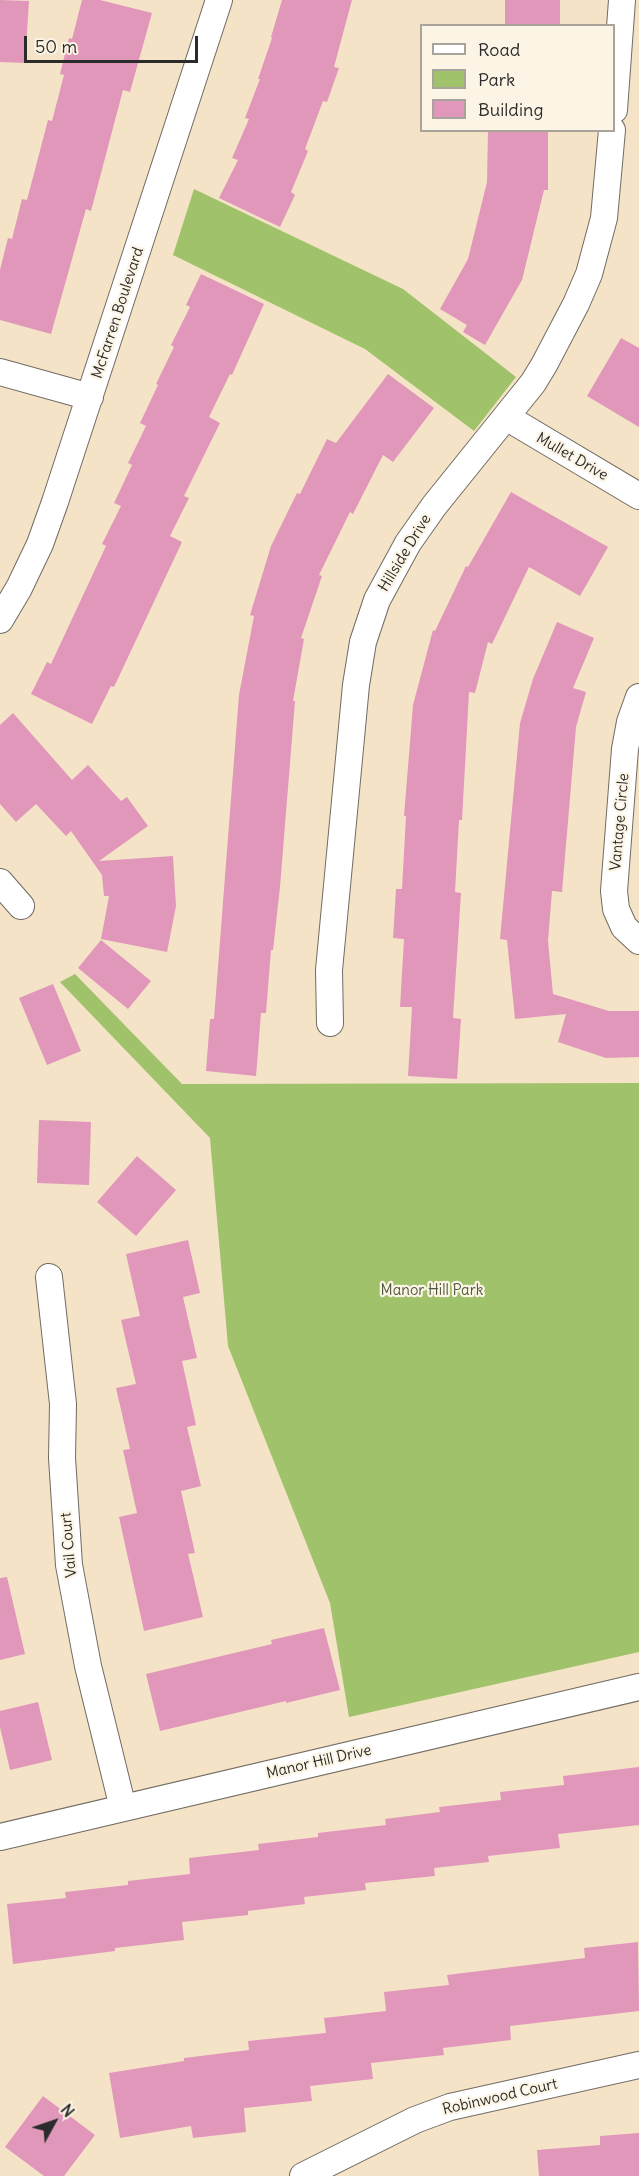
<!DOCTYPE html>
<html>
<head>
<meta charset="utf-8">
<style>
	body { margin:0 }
	#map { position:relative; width:639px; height:2176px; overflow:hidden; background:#f4e3c7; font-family:Delius,sans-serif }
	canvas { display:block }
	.legend { position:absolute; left:420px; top:24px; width:195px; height:108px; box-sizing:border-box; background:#fcf5e5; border:2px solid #a8a49b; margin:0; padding:8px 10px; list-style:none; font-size:18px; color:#2b2b2b }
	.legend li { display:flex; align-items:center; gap:12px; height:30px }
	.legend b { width:30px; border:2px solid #a8a49b }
	.north { position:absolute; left:24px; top:2092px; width:60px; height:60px; -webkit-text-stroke:4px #fcf5e5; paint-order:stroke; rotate:50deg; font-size:16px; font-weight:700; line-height:24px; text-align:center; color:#2b2b2b }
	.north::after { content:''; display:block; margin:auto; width:21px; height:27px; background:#2b2b2b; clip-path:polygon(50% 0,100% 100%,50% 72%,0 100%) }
	.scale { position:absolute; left:24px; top:36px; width:174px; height:27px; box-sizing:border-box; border:3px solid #2b2b2b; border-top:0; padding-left:8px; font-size:18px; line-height:21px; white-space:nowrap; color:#2b2b2b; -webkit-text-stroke:4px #fcf5e5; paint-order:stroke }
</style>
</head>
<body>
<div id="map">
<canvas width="639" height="2176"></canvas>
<ul class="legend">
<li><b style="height:8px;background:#fff"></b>Road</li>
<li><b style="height:16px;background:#a0c26b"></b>Park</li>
<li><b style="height:16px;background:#e197ba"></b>Building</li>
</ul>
<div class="north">N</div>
<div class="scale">50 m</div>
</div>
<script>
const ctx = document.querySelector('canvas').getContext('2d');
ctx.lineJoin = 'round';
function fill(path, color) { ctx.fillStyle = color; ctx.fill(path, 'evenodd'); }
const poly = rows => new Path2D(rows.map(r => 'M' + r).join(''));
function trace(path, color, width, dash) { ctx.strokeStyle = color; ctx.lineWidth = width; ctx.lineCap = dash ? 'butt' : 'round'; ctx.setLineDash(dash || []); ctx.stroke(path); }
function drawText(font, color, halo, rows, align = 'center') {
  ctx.font = font + ' Delius,sans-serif'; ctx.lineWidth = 4.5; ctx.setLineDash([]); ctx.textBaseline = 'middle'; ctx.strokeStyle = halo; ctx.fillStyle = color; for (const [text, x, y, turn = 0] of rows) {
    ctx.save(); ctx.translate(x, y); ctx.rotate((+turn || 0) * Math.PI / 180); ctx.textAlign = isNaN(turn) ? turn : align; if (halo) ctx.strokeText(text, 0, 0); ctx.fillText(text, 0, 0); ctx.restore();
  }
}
fill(poly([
	[194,189,403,289,516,377,474,431,365,349,173,255],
	[75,974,182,1084,639,1083,639,1652,349,1717,330,1603,228,1346,210,1138,60,982]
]), '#a0c26b');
fill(poly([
	[0,0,29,1,25,63,0,62],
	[82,0,100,0,152,13,130,92,123,90,91,211,86,209,51,334,0,320,0,270,8,238,12,239,22,199,27,200,48,120,52,121,64,75,60,74,69,38,72,39],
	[282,0,352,0,334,67,339,68,327,102,323,101,305,149,308,151,291,192,295,195,280,227,219,198,238,160,232,158,249,119,245,118,260,79,258,79,272,38,271,37],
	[505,0,560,0,560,26,505,26],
	[488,131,548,132,548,190,544,190,522,280,485,345,463,332,467,325,440,309,468,259,487,182],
	[201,274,264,304,232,375,230,374,209,417,220,423,184,496,189,498,170,536,182,542,114,687,111,686,92,724,31,694,47,662,51,664,106,546,102,544,121,506,114,503,132,465,128,463,146,426,140,423,158,385,156,384,174,347,171,345,190,307,186,305],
	[621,338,639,348,639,427,587,396],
	[388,374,434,408,393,462,383,455,353,514,350,512,319,575,322,576,301,638,304,639,293,701,295,701,280,887,273,950,271,950,266,1013,261,1013,256,1076,206,1071,210,1019,214,1019,219,954,239,695,254,616,250,615,271,546,297,493,300,494,327,439,336,443],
	[511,492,608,547,580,596,529,567,492,644,488,642,475,693,469,692,462,820,459,820,455,892,461,893,453,1018,461,1019,457,1079,408,1076,412,1007,400,1007,404,939,393,938,396,889,402,889,406,816,404,816,413,705,433,630,435,631,466,566,468,567],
	[557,622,594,638,573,688,586,692,576,727,562,892,552,891,548,941,553,994,609,1011,639,1011,639,1057,606,1058,558,1042,566,1014,515,1019,507,940,500,939,520,723,533,679],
	[13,713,72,780,88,765,121,801,127,797,148,826,99,861,173,856,176,906,167,952,101,939,109,896,104,896,102,875,71,831,66,836,36,804,16,822,0,804,0,725],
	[101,940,151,981,128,1009,78,968],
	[53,984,81,1051,47,1065,19,998],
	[39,1120,91,1122,89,1185,37,1183],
	[137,1156,176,1190,136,1236,97,1202],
	[188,1240,200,1293,183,1297,197,1358,182,1361,196,1425,187,1427,201,1486,181,1491,195,1553,188,1554,203,1617,144,1631,119,1517,137,1513,123,1450,130,1449,116,1388,136,1384,121,1320,140,1316,126,1254],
	[7,1577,25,1654,0,1660,0,1578],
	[324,1628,340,1690,286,1703,286,1701,160,1731,146,1674,272,1644,271,1640],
	[38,1702,52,1760,10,1770,0,1727,0,1711],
	[639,1767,639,1825,558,1834,560,1848,488,1856,489,1862,434,1868,435,1876,365,1883,366,1890,304,1897,305,1904,248,1911,248,1915,182,1922,184,1940,115,1948,115,1951,13,1964,7,1904,66,1898,65,1892,128,1885,128,1881,190,1874,189,1858,259,1850,258,1844,318,1837,318,1833,386,1825,385,1819,440,1812,439,1807,501,1800,500,1792,564,1785,563,1776],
	[638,1942,639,2011,510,2026,511,2040,443,2048,444,2055,371,2063,373,2079,310,2086,312,2101,244,2108,246,2132,193,2138,191,2126,120,2138,109,2073,184,2061,184,2058,249,2050,248,2041,326,2033,324,2018,386,2011,384,1992,449,1985,447,1975,585,1958,584,1948],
	[43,2096,95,2135,64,2176,44,2176,5,2147],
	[639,2133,639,2176,539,2176,537,2150,600,2145,600,2136]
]), '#e197ba');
const minor = poly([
	[614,110,622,0],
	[0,372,90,397],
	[506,417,639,496],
	[0,620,19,588,40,544,55,502,219,0],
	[639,697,630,722,625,749,614,891,616,909,624,927,639,941],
	[0,882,21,906],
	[330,1023,329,970,356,685,363,642,377,600,408,543,434,506,533,383,544,365,576,304,589,274,604,218,612,130],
	[49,1277,63,1404,62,1458,69,1565,88,1666,123,1808],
	[0,1837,639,1687],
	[303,2176,415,2120,450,2107,639,2065]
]);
trace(minor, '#716b62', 28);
trace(minor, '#fff', 26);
drawText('15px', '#2b2b2b', '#fcf5e5', [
	["McFarren Boulevard",118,313,-72],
	["Mullet Drive",572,457,30],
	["Hillside Drive",405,553,-59],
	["Vantage Circle",620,822,-85],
	["Vail Court",69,1545,-95],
	["Manor Hill Drive",319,1762,-13],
	["Robinwood Court",500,2097,-13]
]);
drawText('15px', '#4e583e', '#fcf5e5', [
	["Manor Hill Park",432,1291]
]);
</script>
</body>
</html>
